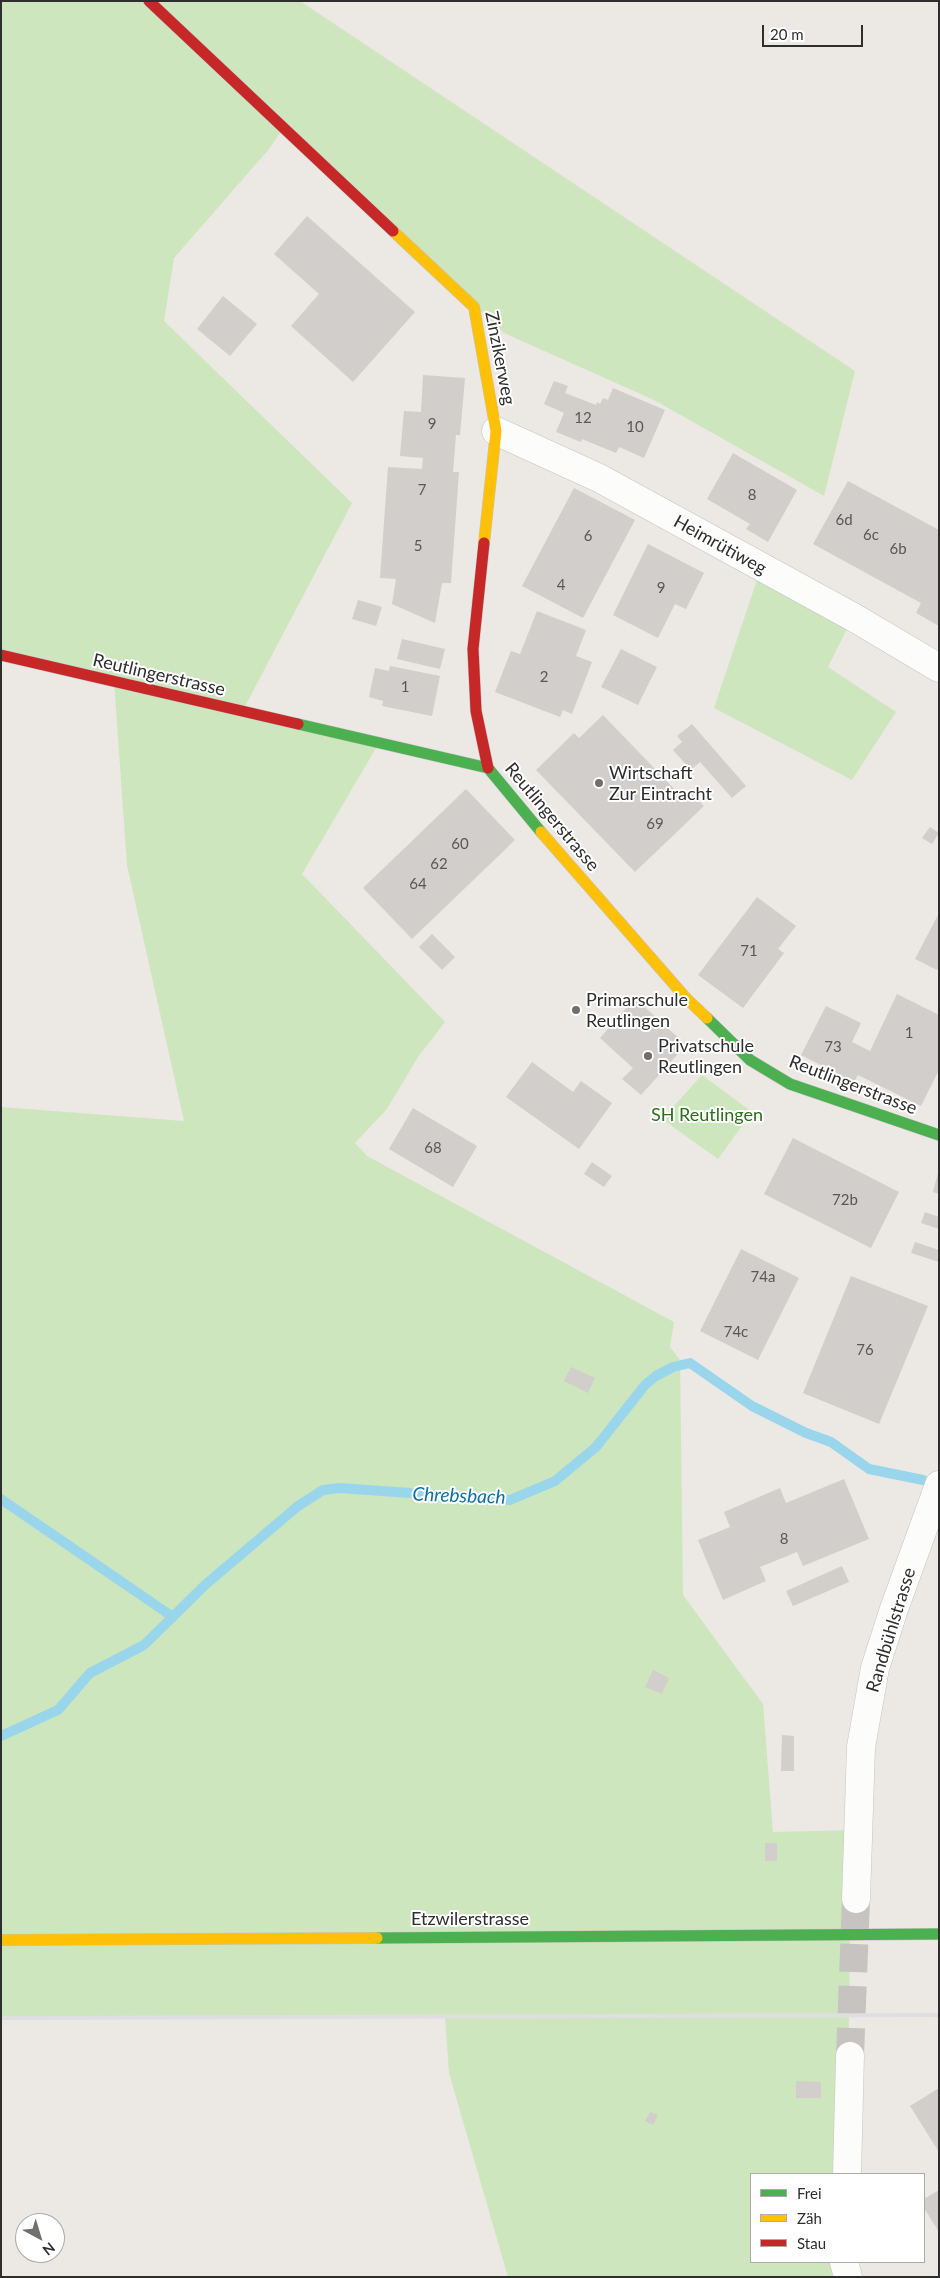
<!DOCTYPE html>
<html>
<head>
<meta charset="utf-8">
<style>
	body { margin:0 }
	#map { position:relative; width:940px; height:2278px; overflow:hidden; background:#ece8e4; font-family:Lato,sans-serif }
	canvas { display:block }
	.frame { position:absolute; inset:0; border:2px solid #2e2e2e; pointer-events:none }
	.legend { position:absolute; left:750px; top:2173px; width:175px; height:90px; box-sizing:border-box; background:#fff; border:1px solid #ababab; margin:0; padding:6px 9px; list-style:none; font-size:15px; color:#2e2e2e }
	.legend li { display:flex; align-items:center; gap:10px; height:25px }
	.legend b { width:25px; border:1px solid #ababab }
	.north { position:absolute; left:15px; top:2213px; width:50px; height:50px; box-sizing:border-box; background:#fff; border:1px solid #ababab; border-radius:50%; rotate:141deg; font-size:14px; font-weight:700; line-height:20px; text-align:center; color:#2e2e2e }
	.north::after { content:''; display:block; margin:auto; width:18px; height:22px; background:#706f6e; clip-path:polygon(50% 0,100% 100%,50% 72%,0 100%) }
	.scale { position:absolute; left:762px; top:25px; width:101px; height:22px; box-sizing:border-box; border:2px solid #2e2e2e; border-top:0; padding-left:6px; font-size:15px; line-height:18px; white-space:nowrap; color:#2e2e2e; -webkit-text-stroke:4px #fff; paint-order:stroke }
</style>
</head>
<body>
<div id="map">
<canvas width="940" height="2278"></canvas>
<div class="frame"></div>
<ul class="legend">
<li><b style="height:6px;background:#4caf50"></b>Frei</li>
<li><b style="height:6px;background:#ffc107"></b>Zäh</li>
<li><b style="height:6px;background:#c62828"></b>Stau</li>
</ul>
<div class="north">N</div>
<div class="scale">20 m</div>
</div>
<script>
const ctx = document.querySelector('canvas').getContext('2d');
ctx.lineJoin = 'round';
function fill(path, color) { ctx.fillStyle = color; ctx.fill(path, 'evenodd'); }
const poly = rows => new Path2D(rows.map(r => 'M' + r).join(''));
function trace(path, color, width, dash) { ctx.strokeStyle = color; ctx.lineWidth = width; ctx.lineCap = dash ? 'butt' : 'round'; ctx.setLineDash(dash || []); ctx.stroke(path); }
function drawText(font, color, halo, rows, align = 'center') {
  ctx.font = font + ' Lato,sans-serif'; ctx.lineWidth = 4; ctx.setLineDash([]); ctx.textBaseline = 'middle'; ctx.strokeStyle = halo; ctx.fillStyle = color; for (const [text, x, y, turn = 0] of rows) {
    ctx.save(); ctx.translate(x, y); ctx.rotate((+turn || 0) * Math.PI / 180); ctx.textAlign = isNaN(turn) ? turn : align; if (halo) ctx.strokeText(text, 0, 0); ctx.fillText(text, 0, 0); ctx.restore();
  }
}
fill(poly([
	[1,1,300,1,855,371,824,496,654,400,504,333,283,129,269,149,174,258,164,321,352,503,242,712,379,743,302,874,445,1022,418,1057,387,1109,355,1143,367,1156,674,1322,670,1347,680,1360,683,1595,763,1704,773,1832,857,1830,856,1899,850,1934,847,2174,751,2174,751,2262,844,2262,848,2277,508,2277,449,2073,445,2017,1,2018,1,1107,184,1121,127,865,114,682,1,655],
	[761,568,853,617,828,667,896,712,852,780,714,708],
	[702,1075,752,1112,718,1159,662,1119]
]), '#cee6be');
trace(poly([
	[1,1499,173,1617],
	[1,1736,58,1710,90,1673,144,1645,205,1585,298,1506,323,1490,339,1488,510,1500,555,1481,596,1447,645,1385,656,1376,673,1367,690,1363,752,1406,806,1433,831,1442,869,1469,923,1480]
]), '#99d6ec', 10);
fill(poly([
	[307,216,415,312,353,382,291,326,319,294,274,254],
	[223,296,257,324,230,356,197,329],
	[423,375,465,378,460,435,456,435,454,460,453,472,459,472,451,583,442,583,435,623,392,604,396,579,380,578,388,467,422,469,423,458,400,456,404,411,421,412],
	[554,381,568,386,565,393,596,405,597,402,600,404,603,398,608,400,613,388,665,410,644,458,619,447,616,453,582,439,581,442,556,432,564,413,544,404],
	[733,453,797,490,768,542,746,529,750,524,707,499],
	[848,481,939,530,939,626,916,613,921,603,813,544],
	[574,488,635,520,583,618,522,586],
	[648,544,704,573,686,609,675,604,658,638,613,615],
	[358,600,382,607,376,626,352,619],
	[537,611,586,630,576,656,592,662,572,714,563,710,560,717,495,692,511,651,520,654],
	[402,639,445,649,440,669,397,659],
	[621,649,657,667,638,705,601,687],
	[390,666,440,676,432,716,382,706,383,701,369,697,375,668,389,671],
	[603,715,683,798,689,791,704,806,635,872,536,770,574,733,579,738],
	[692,724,746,786,732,798,700,762,691,770,673,750,682,742,677,736],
	[466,789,515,840,412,939,363,888],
	[930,827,939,833,932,844,922,838],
	[757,897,796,926,778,949,784,953,743,1008,698,975],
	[939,913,939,971,915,959],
	[432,934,455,957,442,970,419,947],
	[897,994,939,1015,939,1070,921,1106,858,1075,854,1082,801,1055,826,1006,861,1023,852,1042,870,1051],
	[635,998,686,1045,641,1095,622,1079,633,1068,600,1038],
	[532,1062,573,1092,581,1081,612,1103,579,1149,506,1097],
	[413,1108,477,1146,453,1187,389,1149],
	[793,1138,899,1192,871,1248,764,1194],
	[592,1162,612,1176,604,1187,584,1174],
	[938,1173,939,1173,939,1194,933,1192],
	[925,1212,939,1217,939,1229,921,1223],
	[915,1242,939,1250,939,1262,911,1253],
	[741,1249,799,1278,758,1360,700,1331],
	[851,1276,928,1306,879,1424,803,1393],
	[571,1367,595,1378,588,1393,564,1381],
	[844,1479,869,1539,803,1566,797,1552,760,1567,766,1581,723,1600,698,1540,730,1527,724,1512,780,1488,786,1503],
	[842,1566,849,1582,793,1606,786,1591],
	[653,1670,669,1678,662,1694,645,1687],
	[782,1735,794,1736,794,1771,781,1771],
	[765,1843,777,1843,777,1861,765,1861],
	[796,2081,821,2082,821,2098,796,2098],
	[939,2088,939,2152,910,2106],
	[650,2112,658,2115,653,2125,645,2121],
	[939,2190,939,2232,924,2208,924,2199]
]), '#d1cecb');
trace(poly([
	[850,2056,856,1899]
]), '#c6c3c0', 28, [28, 14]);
const street = poly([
	[496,431,599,478,853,617,939,668],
	[856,1899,861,1747,875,1668,894,1609,939,1485],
	[847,2174,850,2056],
	[844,2262,848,2277]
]);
const fast = poly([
	[298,724,488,768,541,832],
	[707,1018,750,1060,790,1084,939,1135],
	[377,1938,939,1934]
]);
const slow = poly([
	[393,231,474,307,496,431,484,543],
	[541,832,686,998,707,1018],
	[1,1940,377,1938]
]);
const jam = poly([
	[149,1,393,231],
	[484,543,473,649,476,711,488,768],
	[1,655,298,724]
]);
trace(street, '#c5c4c5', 29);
trace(fast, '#c5c4c5', 12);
trace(slow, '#c5c4c5', 12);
trace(jam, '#c5c4c5', 12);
trace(street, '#fcfcfb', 28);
trace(fast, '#4caf50', 11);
trace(slow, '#ffc107', 11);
trace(jam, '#c62828', 11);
trace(poly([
	[1,2018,939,2015]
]), '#dfdfe1', 4);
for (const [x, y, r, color] of [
	[599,783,5,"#706f6e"],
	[576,1010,5,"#706f6e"],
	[648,1056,5,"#706f6e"]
]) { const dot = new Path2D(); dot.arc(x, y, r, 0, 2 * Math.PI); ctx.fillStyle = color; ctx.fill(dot); trace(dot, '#fff', 2); }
drawText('15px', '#585857', null, [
	["12",583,418],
	["9",432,424],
	["10",635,427],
	["7",422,490],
	["8",752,495],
	["6d",844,520],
	["6c",871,535],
	["6",588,536],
	["5",418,546],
	["6b",898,549],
	["4",561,585],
	["9",661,588],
	["2",544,677],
	["1",405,687],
	["69",655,824],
	["60",460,844],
	["62",439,864],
	["64",418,884],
	["71",749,951],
	["1",909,1033],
	["73",833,1047],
	["68",433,1148],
	["72b",845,1200],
	["74a",763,1277],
	["74c",736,1332],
	["76",865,1350],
	["8",784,1539]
]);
drawText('18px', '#2e2e2e', '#fff', [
	["Zinzikerweg",500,358,79],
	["Heimrütiweg",720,545,29],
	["Reutlingerstrasse",159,675,13],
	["Reutlingerstrasse",552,817,50],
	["Reutlingerstrasse",853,1085,21],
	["Randbühlstrasse",891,1630,-73],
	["Etzwilerstrasse",470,1919]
]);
drawText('18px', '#2e2e2e', '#fff', [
	["Wirtschaft",609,773],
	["Zur Eintracht",609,794],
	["Primarschule",586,1000],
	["Reutlingen",586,1021],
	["Privatschule",658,1046],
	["Reutlingen",658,1067]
], 'left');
drawText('18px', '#2c6e1b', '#fff', [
	["SH Reutlingen",707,1115]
]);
drawText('italic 19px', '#0d6fa3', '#fff', [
	["Chrebsbach",459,1496,2]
]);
</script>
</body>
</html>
